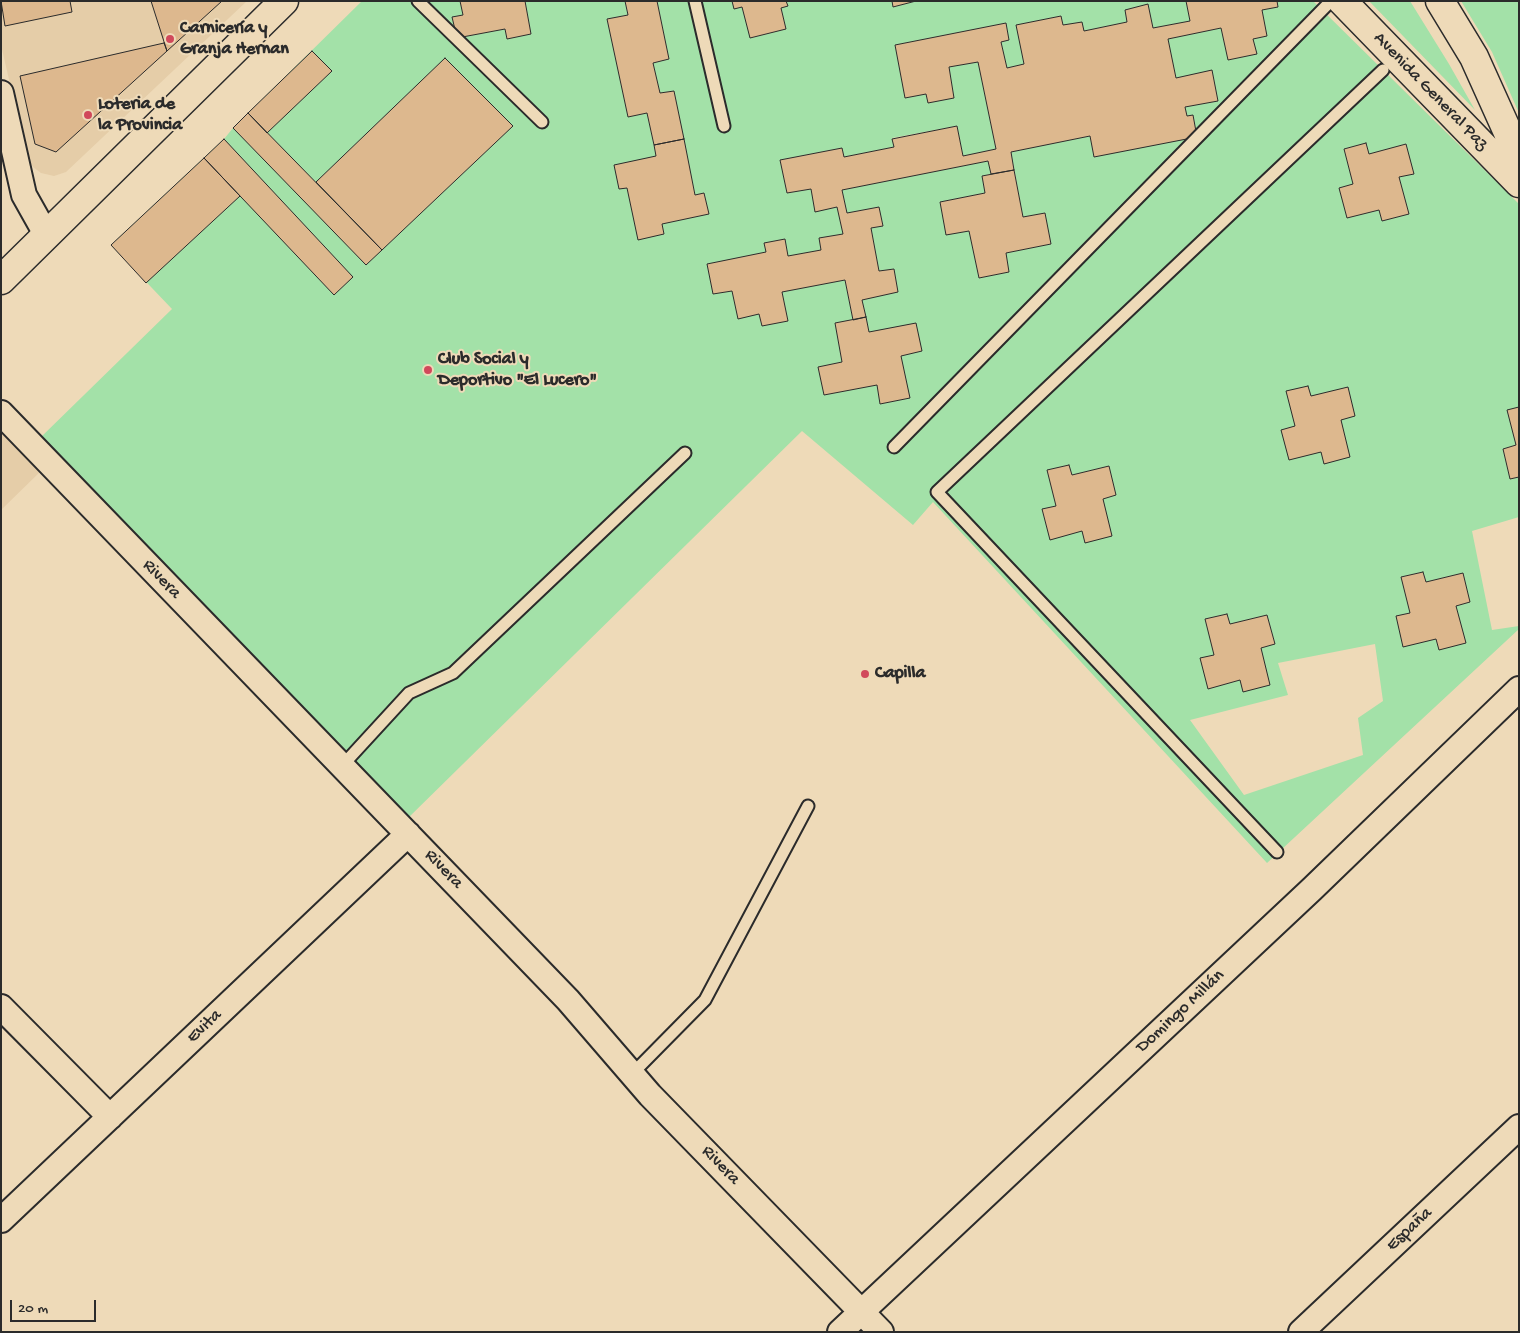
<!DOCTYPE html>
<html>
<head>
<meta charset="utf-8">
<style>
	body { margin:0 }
	#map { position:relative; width:1520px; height:1333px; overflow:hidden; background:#eedab8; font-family:"Gochi Hand",sans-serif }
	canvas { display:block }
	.frame { position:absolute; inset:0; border:2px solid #2b2b2b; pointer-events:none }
	.scale { position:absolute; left:10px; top:1300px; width:86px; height:22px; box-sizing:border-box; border:2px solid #2b2b2b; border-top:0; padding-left:6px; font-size:15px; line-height:18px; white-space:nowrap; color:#2b2b2b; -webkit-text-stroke:4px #eedab8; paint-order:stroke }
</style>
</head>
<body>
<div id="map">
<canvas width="1520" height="1333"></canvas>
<div class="frame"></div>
<div class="scale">20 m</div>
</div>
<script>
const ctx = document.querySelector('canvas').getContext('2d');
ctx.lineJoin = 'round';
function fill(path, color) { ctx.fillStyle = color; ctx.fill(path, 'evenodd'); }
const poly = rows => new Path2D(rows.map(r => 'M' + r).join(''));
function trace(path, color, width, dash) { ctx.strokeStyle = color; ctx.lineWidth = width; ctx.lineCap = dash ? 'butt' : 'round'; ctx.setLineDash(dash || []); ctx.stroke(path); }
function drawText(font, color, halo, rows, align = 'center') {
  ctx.font = font + ' "Gochi Hand",sans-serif'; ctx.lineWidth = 4; ctx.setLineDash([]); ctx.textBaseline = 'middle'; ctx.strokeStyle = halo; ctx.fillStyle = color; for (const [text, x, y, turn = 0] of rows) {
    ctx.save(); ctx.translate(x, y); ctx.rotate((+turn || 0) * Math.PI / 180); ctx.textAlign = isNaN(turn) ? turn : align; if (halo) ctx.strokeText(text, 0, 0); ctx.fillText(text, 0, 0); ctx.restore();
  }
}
fill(poly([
	[1,1,247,1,66,172,54,176,41,173,33,167,27,157,1,45],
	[1,426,42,470,1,510]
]), '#e5cda8');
fill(poly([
	[362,1,460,1,463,15,452,18,457,38,505,29,507,39,531,34,525,1,625,1,628,15,607,19,628,117,647,113,656,156,627,188,638,239,664,234,662,224,709,214,704,193,695,195,674,91,660,93,653,63,669,59,657,1,732,1,742,7,751,38,786,29,781,8,787,6,786,1,892,1,893,7,916,1,1186,1,1190,21,1153,28,1148,5,1125,10,1127,22,1084,31,1063,25,1061,16,1017,25,1024,64,1007,68,1001,42,1009,40,1006,23,895,45,905,98,926,94,928,103,954,98,949,67,978,62,996,149,963,156,957,126,892,138,894,147,844,157,842,148,780,160,787,193,811,189,815,211,837,207,843,234,819,238,821,250,788,256,785,239,764,243,766,252,708,264,713,294,732,291,738,318,759,314,762,326,788,321,782,292,845,280,853,320,835,323,842,362,818,367,824,395,877,385,880,404,909,398,901,356,921,351,869,332,862,300,898,292,894,269,879,271,871,228,883,226,879,207,847,213,842,190,988,161,991,174,982,176,985,193,940,202,946,234,969,231,979,278,1009,272,1006,253,1051,244,1045,213,1023,217,1011,152,1090,136,1094,157,1197,136,1193,116,1187,116,1185,107,1218,101,1212,71,1176,78,1168,39,1221,28,1228,60,1256,54,1253,39,1267,36,1262,10,1278,7,1277,1,1313,1,1519,204,1519,407,1516,445,1503,449,1510,479,1519,477,1519,517,1472,531,1492,630,1519,626,1519,629,1267,863,933,502,913,525,802,431,406,820,40,438,172,309,111,245,224,139,233,128],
	[1366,143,1369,154,1406,144,1413,173,1399,177,1409,214,1382,221,1379,210,1347,218,1339,188,1353,184,1344,149],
	[1069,465,1072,475,1109,466,1116,495,1103,499,1082,531,1050,539,1042,510,1056,506,1047,470],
	[1423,572,1426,582,1463,573,1470,602,1456,606,1465,643,1439,649,1436,639,1404,646,1396,616,1410,613,1401,577],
	[1227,614,1230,624,1267,615,1275,644,1261,648,1240,680,1208,689,1201,659,1214,655,1205,619],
	[1375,644,1383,701,1358,718,1363,755,1244,795,1190,720,1288,695,1278,663],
	[1369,1,1410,1,1449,64,1475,110],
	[1461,1,1519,1,1519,113,1492,52]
]), '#a3e1a8');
const building = poly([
	[1,1,70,1,72,12,5,26,1,1],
	[151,1,222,1,167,51,151,1],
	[460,1,525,1,531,34,507,39,505,29,457,38,452,17,463,15,460,1],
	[625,1,657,1,669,59,653,63,660,93,674,91,684,139,654,145,647,113,628,117,607,19,628,15,625,1],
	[732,1,786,1,788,6,781,8,786,29,750,38,742,7,734,9,732,1],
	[892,1,916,1,893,7,892,1],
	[1186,1,1277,1,1278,7,1262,10,1267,36,1253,39,1257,54,1228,60,1221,28,1168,39,1176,78,1212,70,1218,101,1185,107,1187,116,1193,115,1197,137,1094,157,1090,136,1011,152,1014,170,991,174,988,161,842,190,847,213,879,207,883,226,871,228,879,271,894,269,898,292,862,300,866,317,853,320,845,280,782,292,788,321,762,326,759,314,738,319,732,291,713,294,707,264,766,252,764,243,785,239,788,256,821,250,819,238,843,234,837,207,815,212,811,189,787,193,780,160,842,148,844,157,894,147,892,139,957,126,963,156,996,149,978,62,949,67,954,98,928,103,926,94,905,98,895,45,1006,23,1009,40,1001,42,1007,68,1024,64,1016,25,1061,16,1063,25,1082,22,1084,31,1127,22,1125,10,1148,4,1153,28,1190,21,1186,1],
	[164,43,167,51,56,152,35,144,20,76,164,43],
	[312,51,332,71,267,133,248,113,312,51],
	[445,58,513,126,382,250,316,182,445,58],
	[248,113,382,250,366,265,233,128,248,113],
	[224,139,353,277,334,295,204,158,224,139],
	[684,139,695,195,704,193,709,214,662,224,664,234,638,240,627,188,619,189,614,165,656,156,654,145,684,139],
	[1366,143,1369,154,1406,144,1414,174,1399,177,1409,214,1382,221,1379,210,1347,218,1339,188,1353,184,1344,149,1366,143],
	[204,158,240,196,146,283,111,245,204,158],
	[1014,170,1023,217,1045,213,1051,244,1006,253,1009,272,979,278,969,231,946,235,940,202,985,193,982,176,1014,170],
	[866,317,869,332,916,323,922,351,901,356,910,398,880,404,877,385,824,395,818,367,842,362,835,323,866,317],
	[1308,386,1311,396,1348,387,1355,416,1341,420,1350,457,1324,464,1321,452,1289,460,1281,430,1295,426,1286,391,1308,386],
	[1519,407,1519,477,1510,479,1503,449,1516,445,1507,410,1519,407],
	[1069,465,1072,475,1109,466,1116,495,1103,499,1112,536,1085,543,1082,531,1050,540,1042,509,1056,506,1047,470,1069,465],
	[1423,572,1426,582,1463,573,1470,602,1456,606,1466,643,1439,650,1436,639,1403,647,1396,616,1410,613,1401,577,1423,572],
	[1227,614,1230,624,1267,615,1275,644,1261,648,1270,685,1243,692,1240,680,1208,689,1200,658,1214,655,1205,619,1227,614]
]);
fill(building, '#ddb88e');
trace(building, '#2b2b2b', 1);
const service = poly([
	[418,1,542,122],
	[695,1,724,126],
	[894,447,1331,1],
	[341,767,409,693,453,673,685,453],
	[1277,852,937,492,1383,70],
	[632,1074,705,1000,808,806]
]);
const minor = poly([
	[1,93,24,195,47,236],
	[1,413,568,1000,650,1095,881,1332],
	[1,1007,110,1117],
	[1,1220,408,834],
	[840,1332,1312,889,1519,689],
	[1301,1332,1519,1127]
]);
const tertiary = poly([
	[1342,1,1519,183],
	[1440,1,1474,57,1519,157]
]);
const secondary = poly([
	[1,280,284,1]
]);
trace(service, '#2b2b2b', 15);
trace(minor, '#2b2b2b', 28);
trace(tertiary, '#2b2b2b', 31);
trace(secondary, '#2b2b2b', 31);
trace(service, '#eedab8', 11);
trace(minor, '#eedab8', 24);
trace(tertiary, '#eedab8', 28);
trace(secondary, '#eedab8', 28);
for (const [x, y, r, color] of [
	[170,39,5,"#d1495b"],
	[88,115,5,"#d1495b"],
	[428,370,5,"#d1495b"],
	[865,674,5,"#d1495b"]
]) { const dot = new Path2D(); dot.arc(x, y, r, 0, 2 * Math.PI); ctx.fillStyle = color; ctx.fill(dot); trace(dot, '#eedab8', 2); }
drawText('bold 18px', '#2b2b2b', '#eedab8', [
	["Carnicería y",180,29],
	["Granja Hernan",180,50],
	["Loteria de",98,105],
	["la Provincia",98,126],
	["Club Social y",438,360],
	["Deportivo \"El Lucero\"",438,381],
	["Capilla",875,674]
], 'left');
drawText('18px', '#2b2b2b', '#eedab8', [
	["Avenida General Paz",1430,92,46],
	["Rivera",161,580,46],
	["Rivera",443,870,46],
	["Domingo Millán",1181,1012,-43],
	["Evita",205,1027,-43],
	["Rivera",720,1166,46],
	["España",1410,1230,-43]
]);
</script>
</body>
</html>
